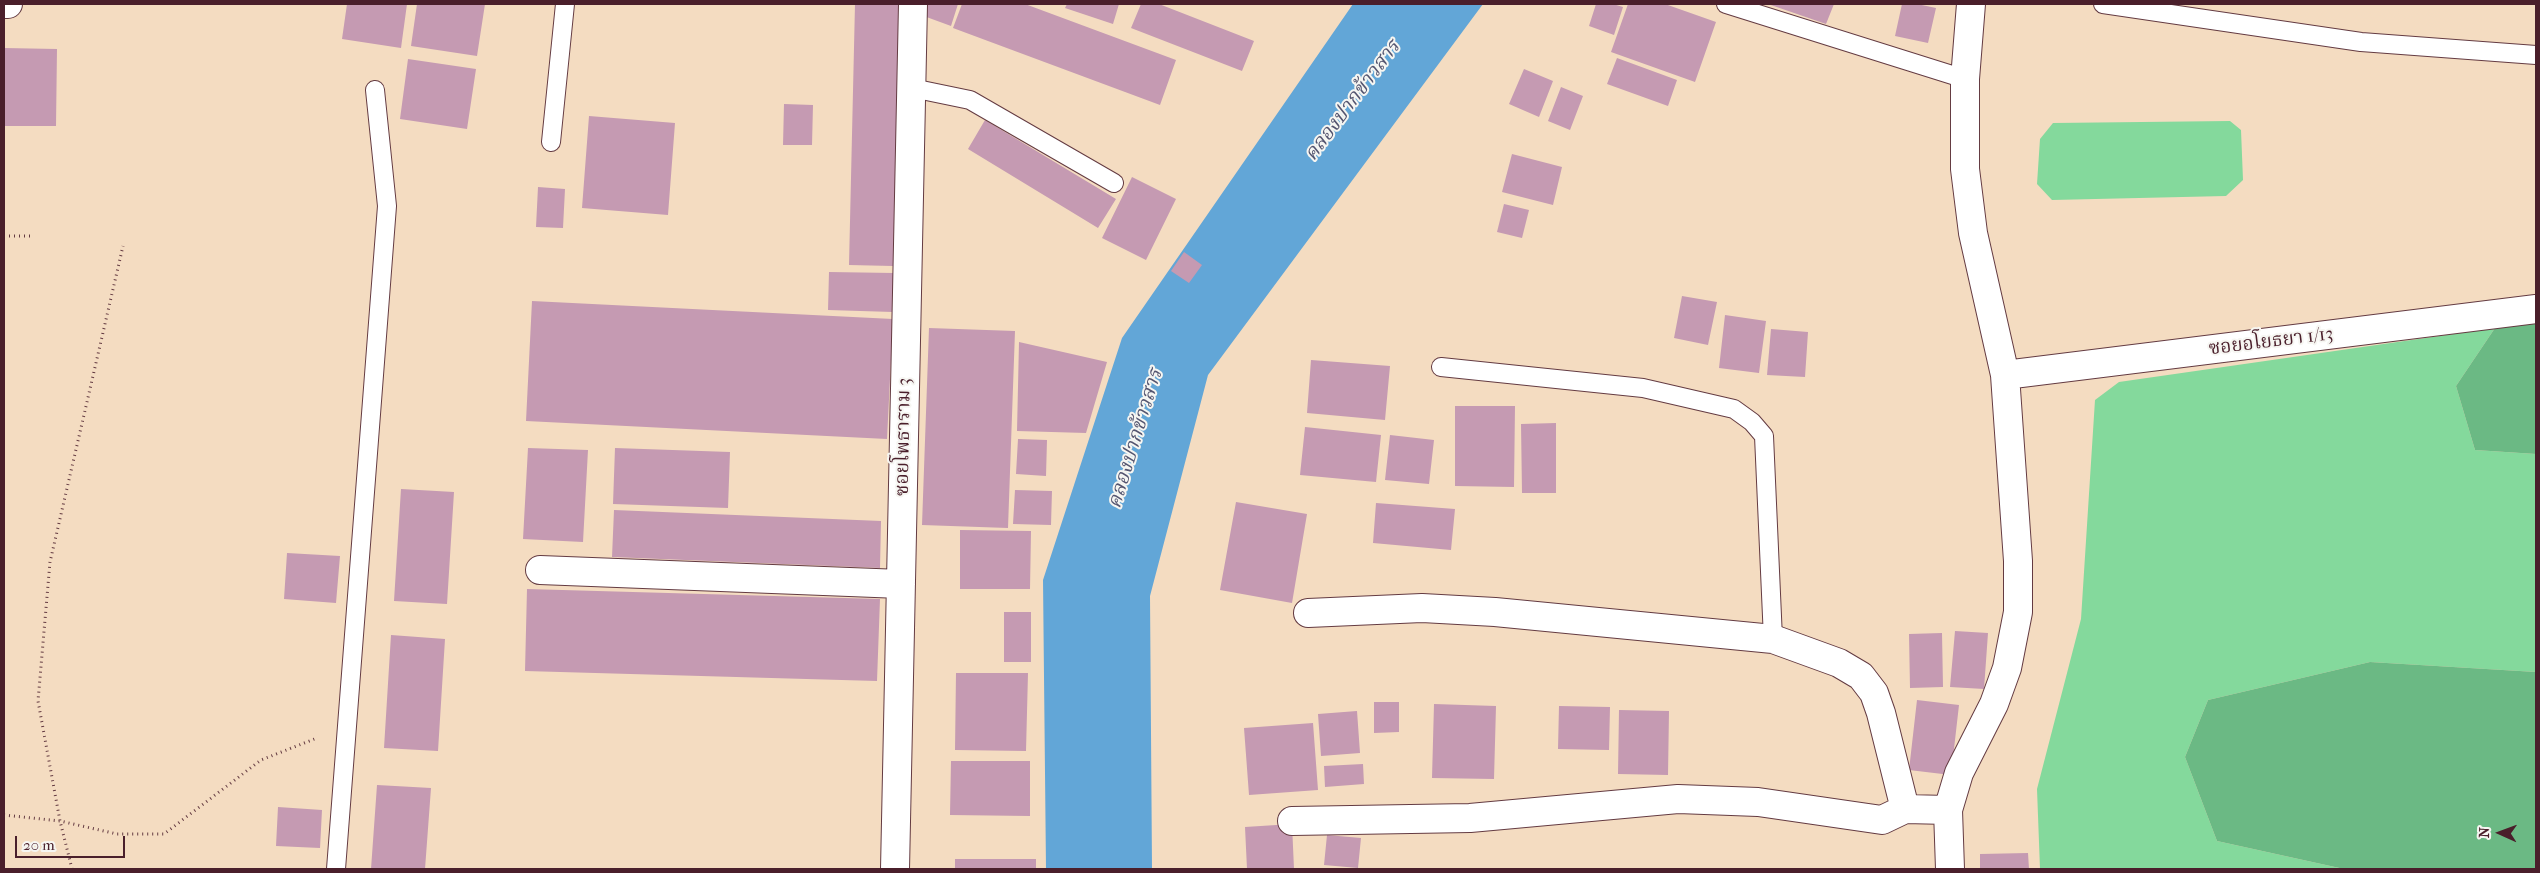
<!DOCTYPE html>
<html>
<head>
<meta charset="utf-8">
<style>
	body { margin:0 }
	#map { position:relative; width:2540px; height:873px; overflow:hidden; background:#f4dcc1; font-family:"IM FELL French Canon",serif }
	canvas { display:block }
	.frame { position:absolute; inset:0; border:5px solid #4a1f2b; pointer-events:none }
	.north { position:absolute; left:2475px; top:808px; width:50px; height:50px; -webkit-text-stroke:4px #f6f6f2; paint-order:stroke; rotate:272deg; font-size:14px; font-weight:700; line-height:20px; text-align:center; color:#4a1f2b }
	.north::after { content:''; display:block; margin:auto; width:18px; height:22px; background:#4a1f2b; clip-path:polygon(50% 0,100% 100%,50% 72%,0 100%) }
	.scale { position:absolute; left:15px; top:836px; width:110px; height:22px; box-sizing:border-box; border:2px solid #4a1f2b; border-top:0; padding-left:6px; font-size:15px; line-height:18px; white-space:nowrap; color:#4a1f2b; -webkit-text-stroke:4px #f6f6f2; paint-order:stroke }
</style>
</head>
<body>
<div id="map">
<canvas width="2540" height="873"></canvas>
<div class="frame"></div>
<div class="north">N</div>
<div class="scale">20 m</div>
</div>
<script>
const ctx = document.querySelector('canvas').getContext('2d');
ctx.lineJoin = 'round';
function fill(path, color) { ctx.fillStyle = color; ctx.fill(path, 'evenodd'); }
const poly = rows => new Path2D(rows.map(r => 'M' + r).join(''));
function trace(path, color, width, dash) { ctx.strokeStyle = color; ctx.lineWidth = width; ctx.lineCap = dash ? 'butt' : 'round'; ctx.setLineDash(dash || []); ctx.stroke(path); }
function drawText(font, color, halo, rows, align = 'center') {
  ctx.font = font + ' "IM FELL French Canon","Noto Serif Thai",serif'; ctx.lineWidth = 4; ctx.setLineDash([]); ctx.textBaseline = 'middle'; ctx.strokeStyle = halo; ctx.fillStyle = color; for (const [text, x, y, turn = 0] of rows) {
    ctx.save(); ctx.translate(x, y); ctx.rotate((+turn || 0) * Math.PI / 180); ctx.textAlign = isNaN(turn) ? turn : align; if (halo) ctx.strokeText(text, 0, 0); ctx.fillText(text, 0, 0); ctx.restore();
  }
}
fill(poly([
	[2230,121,2241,130,2243,180,2226,196,2052,200,2037,184,2040,139,2053,123],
	[2495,328,2456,386,2475,450,2536,454,2536,672,2370,662,2208,700,2185,757,2217,841,2344,869,2040,869,2037,789,2081,619,2095,400,2119,382]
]), '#84d99c');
fill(poly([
	[2536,322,2536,454,2475,450,2456,386,2495,328],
	[2370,662,2536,672,2536,869,2344,869,2217,841,2185,757,2208,700]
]), '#6bb984');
fill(poly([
	[1353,4,1483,4,1208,375,1150,596,1152,869,1046,869,1043,580,1122,338]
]), '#62a6d7');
fill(poly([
	[347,4,407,4,401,48,342,39],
	[417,4,485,4,477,56,411,46],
	[855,4,900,4,893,266,849,265],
	[925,4,958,4,951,26,921,15],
	[962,4,1025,4,1176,60,1160,105,953,28],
	[1067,4,1119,4,1113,24,1065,8],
	[1141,4,1159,4,1254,41,1242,71,1131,28],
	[1596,4,1613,4,1623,7,1614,35,1589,26],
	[1628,4,1665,4,1716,22,1695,82,1611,52],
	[1768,4,1834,4,1826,24],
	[1902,4,1917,4,1936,8,1928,43,1895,36],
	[4,48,57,49,56,126,4,126],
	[1617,58,1677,80,1668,106,1607,84],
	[408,59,476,69,467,129,400,119],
	[1524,69,1553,81,1539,117,1509,104],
	[1561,87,1583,96,1570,130,1548,121],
	[784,104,813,105,812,145,783,145],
	[589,116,675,123,668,215,582,208],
	[985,120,1116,199,1098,228,968,149],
	[1512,154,1562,167,1553,205,1502,192],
	[1132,177,1176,199,1146,260,1102,238],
	[538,187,565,189,563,228,536,227],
	[1504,204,1529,210,1522,238,1497,232],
	[1184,252,1202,265,1189,283,1171,271],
	[829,272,894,273,893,312,828,310],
	[1682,296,1717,302,1708,345,1674,338],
	[532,301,893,319,887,439,526,421],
	[1725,315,1766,321,1759,373,1719,368],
	[929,328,1015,331,1008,528,922,525],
	[1771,329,1808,332,1805,377,1767,375],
	[1019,342,1107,362,1086,433,1017,431],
	[1311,360,1390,366,1385,420,1307,413],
	[1455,406,1515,406,1514,487,1455,486],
	[1556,423,1556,493,1522,493,1521,424],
	[1305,427,1381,435,1376,482,1300,475],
	[1390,435,1434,440,1429,484,1385,480],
	[1018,439,1047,440,1046,476,1016,474],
	[528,448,588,450,583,542,523,539],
	[615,448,730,452,728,508,613,504],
	[401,489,454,492,447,604,394,601],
	[1015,490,1052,491,1051,525,1013,524],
	[1236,502,1307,514,1292,603,1220,590],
	[1376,503,1455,509,1451,550,1373,543],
	[614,510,881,521,880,568,612,557],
	[960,530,1031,531,1030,589,960,589],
	[287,553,340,556,336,603,284,599],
	[527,589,880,599,877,681,525,671],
	[1004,612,1031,612,1031,662,1004,662],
	[1955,631,1988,633,1984,689,1950,687],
	[1942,633,1943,687,1910,688,1909,634],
	[391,635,445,639,438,751,384,748],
	[956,673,1028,673,1026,751,955,750],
	[1917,700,1959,705,1951,775,1909,770],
	[1374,702,1399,702,1399,732,1374,733],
	[1434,704,1496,706,1494,779,1432,778],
	[1559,706,1610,707,1609,750,1558,749],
	[1619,710,1669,711,1668,775,1618,774],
	[1357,711,1360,753,1321,756,1318,714],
	[1313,723,1318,790,1249,795,1244,728],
	[951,761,1030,761,1030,816,950,815],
	[1363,764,1364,784,1325,787,1324,766],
	[377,785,431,788,425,869,371,869],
	[278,807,322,810,320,848,276,846],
	[1292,824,1294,869,1247,869,1245,827],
	[1327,835,1361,838,1358,868,1324,865],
	[2028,853,2029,869,1980,869,1980,854],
	[955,859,1036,859,1036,869,955,869]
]), '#c59ab2');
const service = poly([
	[1726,4,1965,79],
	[2103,4,2361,42,2536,55],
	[912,88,970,100,1114,183],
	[551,142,565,4],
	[1441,367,1643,388,1734,409,1752,422,1764,436,1773,639],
	[336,869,387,206,375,90]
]);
const minor = poly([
	[4,4,8,4],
	[2005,375,2536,309],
	[540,570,901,584],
	[1308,613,1422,608,1495,612,1773,639,1839,663,1861,676,1874,693,1881,713,1905,809,1948,810],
	[1292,821,1470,818,1678,799,1758,802,1882,820,1905,809],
	[895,869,913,4],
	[1950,869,1948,810,1959,773,1994,704,2007,668,2018,612,2018,561,2005,375,1973,233,1965,169,1965,79,1971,4]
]);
trace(service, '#643b42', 20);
trace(minor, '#643b42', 30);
trace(poly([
	[4,236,33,236],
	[4,815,60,821,117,834,164,834,261,760,317,738],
	[72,869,60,821,38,701,50,562,123,246]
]), '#643b42', 3, [1, 4]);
trace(service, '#fff', 18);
trace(minor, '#fff', 28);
drawText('19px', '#4a1f2b', '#f6f6f2', [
	["ซอยอโยธยา 1/13",2271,342,-7],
	["ซอยโพธาราม 3",904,437,-89]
]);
drawText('italic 20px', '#545570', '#f6f6f2', [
	["คลองปากข้าวสาร",1353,101,-53],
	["คลองปากข้าวสาร",1136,439,-73]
]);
</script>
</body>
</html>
